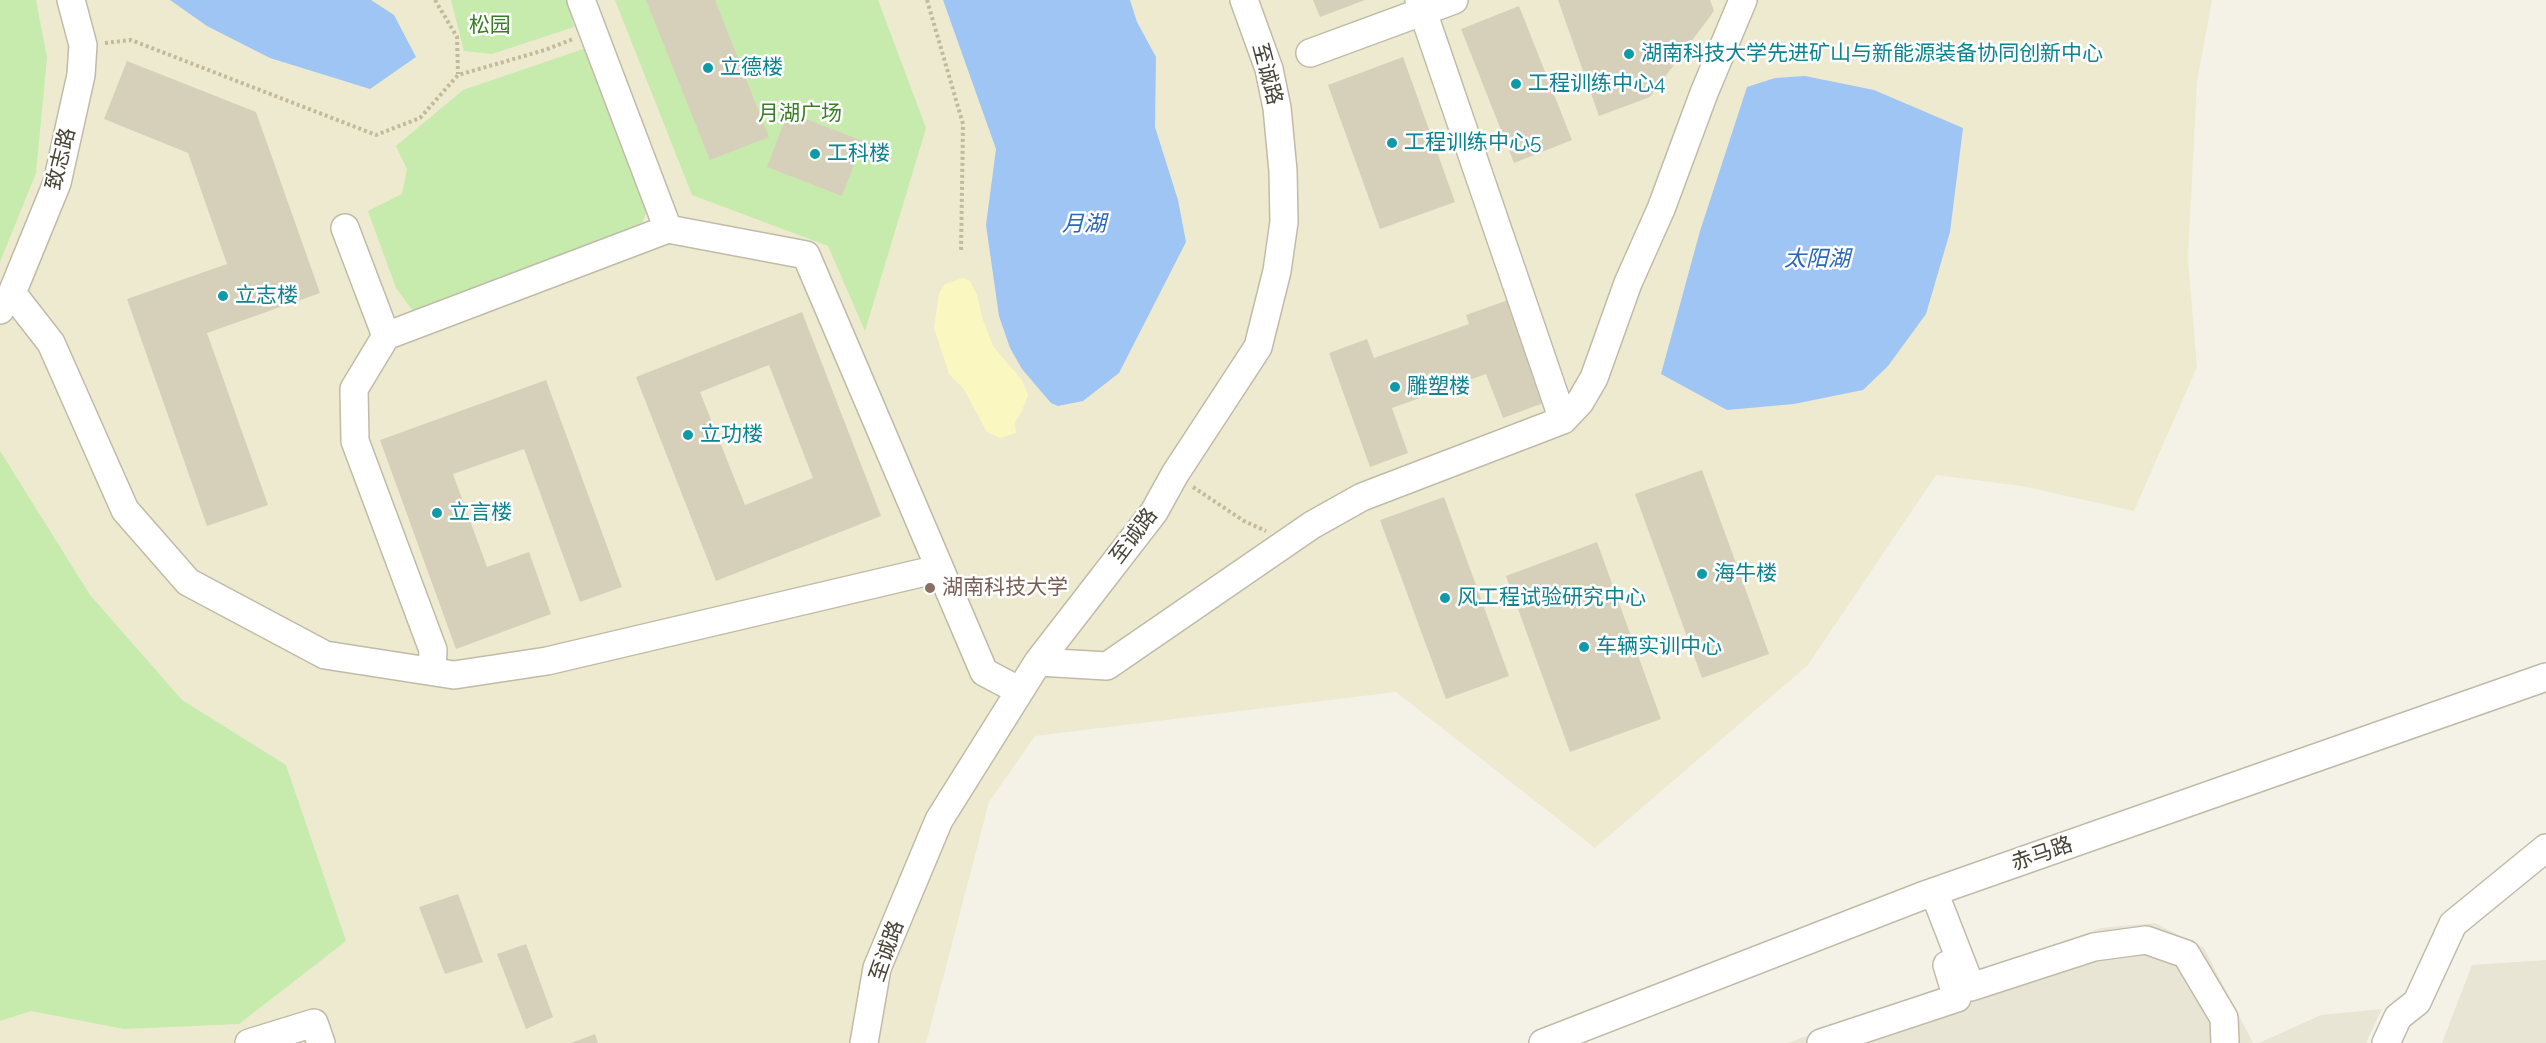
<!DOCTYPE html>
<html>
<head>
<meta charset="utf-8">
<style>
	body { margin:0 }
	canvas { display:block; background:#f4f2e6 }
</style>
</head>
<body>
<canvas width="2546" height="1043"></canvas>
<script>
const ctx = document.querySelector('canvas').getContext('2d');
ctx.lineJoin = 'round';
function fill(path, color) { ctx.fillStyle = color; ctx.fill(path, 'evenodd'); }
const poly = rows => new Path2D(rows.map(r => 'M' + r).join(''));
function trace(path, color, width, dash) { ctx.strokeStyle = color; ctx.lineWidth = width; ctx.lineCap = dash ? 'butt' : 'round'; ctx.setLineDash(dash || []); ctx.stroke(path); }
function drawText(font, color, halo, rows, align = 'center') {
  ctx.font = font + ' Raleway,"Noto Sans SC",sans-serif'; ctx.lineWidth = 5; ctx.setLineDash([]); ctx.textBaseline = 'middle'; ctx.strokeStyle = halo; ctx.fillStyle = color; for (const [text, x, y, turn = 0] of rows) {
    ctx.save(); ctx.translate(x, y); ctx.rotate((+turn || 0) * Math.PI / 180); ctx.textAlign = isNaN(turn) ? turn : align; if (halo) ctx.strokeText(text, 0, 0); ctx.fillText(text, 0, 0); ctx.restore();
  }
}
fill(poly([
	[2155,923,2204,948,2253,1043,1788,1043,2101,928],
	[2546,960,2546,1043,2442,1043,2472,965],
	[2382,1009,2366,1043,2259,1043,2321,1015]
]), '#e8e5d4');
fill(poly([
	[0,0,2212,0,2197,82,2188,258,2197,367,2134,511,2022,486,1936,475,1808,665,1595,848,1396,692,1035,736,989,802,926,1043,0,1043]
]), '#eeeacf');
fill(poly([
	[0,0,36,0,47,58,36,173,0,262],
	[451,0,567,0,574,27,492,54,464,51],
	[615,0,878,0,926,128,865,331,828,246,692,195],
	[589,47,649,205,640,229,416,315,396,288,368,211,402,194,407,169,396,146,463,90],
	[0,451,90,595,182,700,286,765,346,941,239,1024,124,1029,31,1011,0,1021]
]), '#c6ebad');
fill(poly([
	[963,278,970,281,977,295,983,320,993,346,1022,380,1028,395,1021,413,1015,422,1016,433,1000,438,987,432,963,388,949,374,934,328,939,293,945,284]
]), '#fbf7c0');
fill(poly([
	[170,0,371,0,394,15,416,57,370,89,270,58,207,26],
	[943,0,1130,0,1137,22,1156,57,1155,127,1178,200,1186,242,1119,373,1083,401,1058,406,1051,403,1022,369,1010,348,999,316,986,225,996,149],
	[1805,76,1874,90,1963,128,1950,232,1926,314,1888,366,1863,390,1794,404,1727,410,1661,374,1700,231,1747,87,1775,78]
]), '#9fc5f4');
fill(poly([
	[646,0,715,0,769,137,710,160],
	[1313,0,1365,0,1320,17],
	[1558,0,1710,0,1714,11,1650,97,1599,116],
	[1519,6,1572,140,1514,163,1461,29],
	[1403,57,1455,202,1380,229,1328,85],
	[127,61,256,112,320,293,207,333,268,505,207,526,127,299,227,264,188,153,104,119],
	[788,112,863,141,842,196,767,167],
	[1511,299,1549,401,1503,418,1486,374,1392,408,1408,453,1370,467,1329,353,1367,339,1374,358,1469,324,1466,315],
	[802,312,881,516,716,581,636,377],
	[769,365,813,478,745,505,700,392],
	[546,380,622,587,580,602,524,449,453,474,487,567,529,552,551,614,456,649,380,440],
	[1702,470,1769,654,1702,678,1635,494],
	[1444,497,1509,676,1446,699,1380,520],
	[1597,542,1661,719,1570,752,1506,576],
	[458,894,483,962,445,974,419,907],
	[526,944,553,1017,526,1029,497,954],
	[595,1034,598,1043,571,1043]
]), '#d6d0bb');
const minor = poly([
	[581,0,668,229,806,255,984,672,1018,690],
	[1419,0,1563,420],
	[1310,53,1454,0],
	[345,228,386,336],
	[12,293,51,343,125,510,188,582,325,655,454,675,547,661,938,569],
	[0,310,12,293,57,183,81,75,83,45,71,0],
	[1038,662,1107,666,1312,525,1362,497,1563,420,1580,402,1594,378,1628,283,1661,209,1704,93,1743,0],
	[432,671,433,650,355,441,354,389,386,336,668,229],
	[1934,892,1971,987,2094,947,2146,940,2186,954,2224,1018,2225,1043],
	[249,1043,314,1023,321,1043],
	[864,1043,877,968,939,820,1038,662,1154,512,1175,474,1258,347,1277,271,1284,222,1283,171,1277,108,1269,69,1244,0],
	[1543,1043,1922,896,2546,677],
	[1821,1043,1957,998,1947,965],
	[2386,1043,2398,1017,2417,1002,2453,924,2546,848]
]);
trace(minor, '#c0bba8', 30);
trace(poly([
	[435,0,457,37,458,74],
	[927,0,963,124,961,252],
	[105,43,131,40,376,135,420,118,458,75,545,50,573,39],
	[1193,487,1244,521,1266,531]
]), '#c3ba99', 4, [3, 3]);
trace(minor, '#fff', 27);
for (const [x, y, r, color] of [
	[1629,54,6,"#0f9aa8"],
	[708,68,6,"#0f9aa8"],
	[1516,84,6,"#0f9aa8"],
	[1392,143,6,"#0f9aa8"],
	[815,154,6,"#0f9aa8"],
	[223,296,6,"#0f9aa8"],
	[1395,387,6,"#0f9aa8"],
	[688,435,6,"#0f9aa8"],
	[437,513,6,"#0f9aa8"],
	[1702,574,6,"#0f9aa8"],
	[930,588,6,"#8d6e63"],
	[1445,598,6,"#0f9aa8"],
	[1584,647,6,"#0f9aa8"]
]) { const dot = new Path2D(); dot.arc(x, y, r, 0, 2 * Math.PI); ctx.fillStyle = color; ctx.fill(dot); trace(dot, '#fff', 2); }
drawText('21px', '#397d25', '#fff', [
	["松园",490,26],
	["月湖广场",800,114]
]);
drawText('21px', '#0d838f', '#fff', [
	["湖南科技大学先进矿山与新能源装备协同创新中心",1641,54],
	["立德楼",720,68],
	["工程训练中心4",1528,84],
	["工程训练中心5",1404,143],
	["工科楼",827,154],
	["立志楼",235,296],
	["雕塑楼",1407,387],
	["立功楼",700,435],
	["立言楼",449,513],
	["海牛楼",1714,574],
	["风工程试验研究中心",1457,598],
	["车辆实训中心",1596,647]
], 'left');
drawText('21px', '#474335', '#fff', [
	["至诚路",1267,74,75],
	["致志路",61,159,-76],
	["至诚路",1134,536,-53],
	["赤马路",2042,854,-19],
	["至诚路",887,951,-71]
]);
drawText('21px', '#785e54', '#fff', [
	["湖南科技大学",942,588]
], 'left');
drawText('italic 22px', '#2867ba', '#fff', [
	["月湖",1084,224],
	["太阳湖",1817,259]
]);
</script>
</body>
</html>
